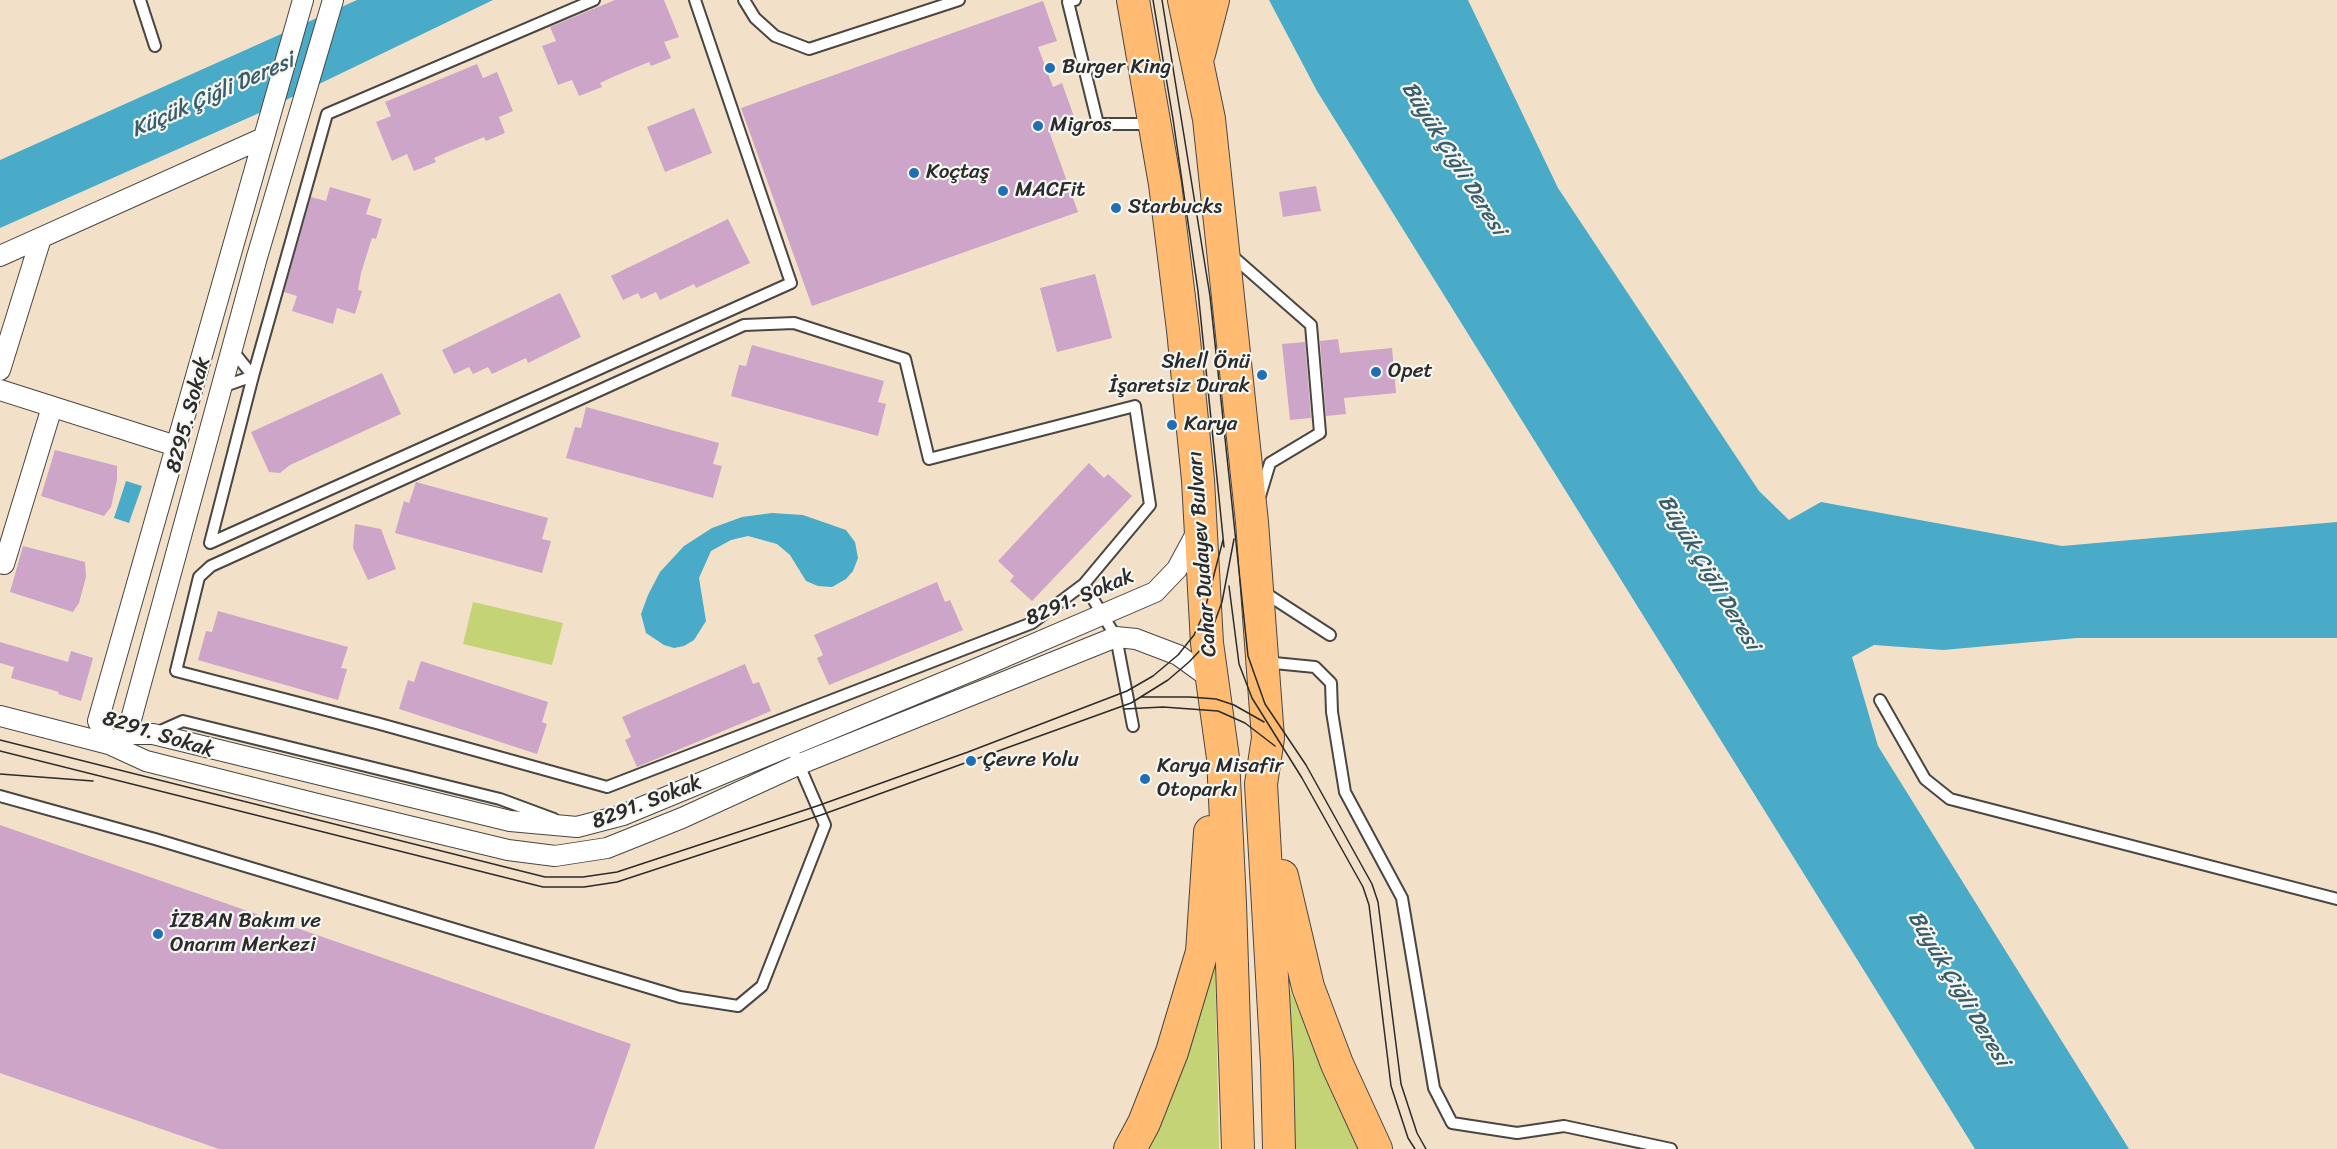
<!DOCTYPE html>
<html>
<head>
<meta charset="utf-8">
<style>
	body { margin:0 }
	canvas { display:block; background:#f2e1c8 }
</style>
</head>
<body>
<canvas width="2337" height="1149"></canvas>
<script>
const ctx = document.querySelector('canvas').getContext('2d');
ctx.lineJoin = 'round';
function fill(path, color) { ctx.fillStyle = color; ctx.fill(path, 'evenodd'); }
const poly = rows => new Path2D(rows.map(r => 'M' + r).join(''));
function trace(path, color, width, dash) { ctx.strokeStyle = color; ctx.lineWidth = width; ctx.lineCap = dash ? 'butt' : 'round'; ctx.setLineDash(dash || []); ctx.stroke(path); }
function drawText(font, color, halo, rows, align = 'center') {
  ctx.font = font + ' Sriracha,sans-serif'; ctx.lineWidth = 4.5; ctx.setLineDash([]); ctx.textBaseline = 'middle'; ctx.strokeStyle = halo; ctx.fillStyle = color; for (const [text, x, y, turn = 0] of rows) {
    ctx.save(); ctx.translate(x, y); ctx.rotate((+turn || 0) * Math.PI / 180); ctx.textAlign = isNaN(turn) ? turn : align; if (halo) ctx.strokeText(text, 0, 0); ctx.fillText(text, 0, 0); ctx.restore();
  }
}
fill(poly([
	[473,602,563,623,552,665,463,644],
	[1215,963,1219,1149,1147,1149],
	[1289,987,1335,1098,1357,1149,1295,1149]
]), '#c3d375');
fill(poly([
	[357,0,493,0,257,114,0,228,0,160],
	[1269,0,1468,0,1558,188,1759,491,1789,520,1821,502,2062,546,2337,522,2337,638,2077,638,1943,650,1874,645,1852,657,1878,746,2129,1149,1975,1149,1317,91],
	[126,481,142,486,129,523,114,518],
	[772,513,803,515,846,530,855,542,858,558,853,571,846,579,832,587,818,586,806,581,790,555,777,544,748,536,731,540,711,551,699,578,706,621,694,640,684,646,674,648,664,645,646,633,641,614,648,595,660,572,684,546,712,528,742,517]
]), '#49abc8');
fill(poly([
	[615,0,664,0,679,37,664,42,671,58,651,66,649,62,615,76,600,83,602,87,579,96,572,80,558,85,542,46,556,41,550,27],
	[1043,1,1057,41,1038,47,1053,87,1062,83,1077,125,1050,134,1078,212,812,306,741,108],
	[477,64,483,78,497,72,513,111,499,117,505,133,486,141,484,137,450,151,434,158,436,162,414,171,407,154,392,161,376,122,391,116,385,102],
	[694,108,712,153,665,172,647,127],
	[1316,186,1321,211,1283,217,1279,192],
	[330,187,371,199,366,214,382,219,376,239,372,238,361,273,358,290,362,291,355,314,337,308,333,324,292,311,297,296,284,292,311,197,326,201],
	[728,219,750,263,696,288,694,284,660,300,656,292,641,299,638,293,623,300,611,276],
	[1095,274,1112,338,1057,352,1040,288],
	[560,293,581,337,528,363,526,358,492,374,488,367,473,374,469,367,454,374,442,350],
	[1338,339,1340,353,1392,348,1396,393,1344,398,1346,414,1326,416,1320,341],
	[1305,342,1311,418,1290,420,1282,344],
	[752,345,884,381,878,402,886,404,878,436,731,396,739,365,746,366],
	[382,373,401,414,290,465,280,473,269,472,251,432],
	[586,407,719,443,713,464,722,466,713,498,566,458,575,427,581,428],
	[55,450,117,466,117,480,111,507,104,516,41,496],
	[1089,463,1104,478,1108,474,1132,496,1032,601,1010,581,1014,576,998,561],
	[416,482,548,518,542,539,551,541,542,573,395,533,404,501,409,503],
	[355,524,381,529,396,569,368,580,353,548],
	[23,546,85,562,86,577,79,603,73,612,10,592],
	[937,582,945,602,950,600,963,630,829,685,817,658,823,655,814,635],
	[218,611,348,647,341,668,347,669,338,700,198,660,206,631,212,632],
	[0,642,68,662,71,651,93,658,81,701,58,694,59,692,11,678,14,667,0,663],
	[421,661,548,702,542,722,547,724,537,754,399,709,408,680,414,682],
	[745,664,753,684,759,682,771,711,637,767,625,740,631,737,622,717],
	[0,825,631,1044,594,1149,219,1149,0,1073]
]), '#cca5c9');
const lane = poly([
	[140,0,155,46],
	[594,0,327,114,253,376,210,543,791,283,695,0],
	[744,0,755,18,775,36,809,49,959,0],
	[1075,0,1068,2,1098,124,1151,124],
	[1230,254,1311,325,1320,433,1270,463,1260,496],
	[232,350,253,376],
	[222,387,253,376],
	[1084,584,1032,623,607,787,380,724,176,671,199,577,211,566,744,325,794,323,905,359,929,459,1135,406,1150,505,1084,584,1116,637,1133,726],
	[1262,591,1330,635],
	[1264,662,1315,667,1331,683,1332,712,1345,792,1402,898,1434,1088,1452,1123,1517,1133,1564,1126,1671,1149],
	[1880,700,1925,779,1950,799,2337,899],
	[156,733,183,721,500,799,554,819],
	[0,796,155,839,680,997,738,1006,762,986,825,825,790,744]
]);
const street = poly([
	[0,256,263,138],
	[0,370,41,238],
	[0,390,176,446],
	[4,564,52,407],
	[0,716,109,744,146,761,317,804,508,850,555,856,607,848,682,818,800,764,1116,637,1136,639,1178,655,1214,681],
	[127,734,257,257,333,0],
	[109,744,127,734,153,734,510,821,577,827,623,815,983,666,1155,592,1177,569,1198,530],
	[109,744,98,721,303,0]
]);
const primary = poly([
	[1133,0,1165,184,1183,330,1198,480,1207,643,1223,758,1230,903,1238,1149],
	[1184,0,1209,119,1252,522,1268,738,1261,784,1277,1064,1279,1149],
	[1199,54,1213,0],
	[1282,876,1308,987,1337,1064,1376,1149],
	[1130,1149,1144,1123,1172,1052,1202,952,1210,832]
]);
trace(lane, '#494643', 14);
trace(street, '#494643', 22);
trace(primary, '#494643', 34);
trace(lane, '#fff', 10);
trace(street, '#fff', 20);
trace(primary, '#febb71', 32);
trace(poly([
	[1153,0,1173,119,1198,291,1224,547],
	[1162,0,1210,296,1248,656,1265,704,1306,765,1372,884,1378,902,1401,1084,1417,1133,1426,1149],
	[1229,586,1239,664,1252,698,1302,778,1363,887,1369,905,1391,1086,1408,1138,1415,1149],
	[1141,697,1190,697,1216,699,1234,705,1264,722],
	[1124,709,1163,707,1218,711,1245,723,1275,746],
	[0,740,545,877,583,877,617,872,817,806,968,752,1127,691,1153,676,1178,655,1194,635,1204,613,1223,540],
	[0,751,543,887,584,887,617,882,821,815,1131,703,1168,680,1189,662,1207,643,1222,602,1234,539],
	[0,774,93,781]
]), '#2b2b2b', 1.5);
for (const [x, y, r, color] of [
	[1050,68,6,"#1f6fb2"],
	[1038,126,6,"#1f6fb2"],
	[914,173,6,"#1f6fb2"],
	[1003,191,6,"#1f6fb2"],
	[1116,208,6,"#1f6fb2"],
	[1376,372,6,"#1f6fb2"],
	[1262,375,6,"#1f6fb2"],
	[1172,425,6,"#1f6fb2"],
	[971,761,6,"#1f6fb2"],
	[1145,779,6,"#1f6fb2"],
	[158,934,6,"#1f6fb2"]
]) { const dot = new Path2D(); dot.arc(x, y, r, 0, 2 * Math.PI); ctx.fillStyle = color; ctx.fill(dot); trace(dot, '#f6f6f2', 2); }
drawText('21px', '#2b2b2b', '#f6f6f2', [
	["Burger King",1062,68],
	["Migros",1050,126],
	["Koçtaş",926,173],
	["MACFit",1015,191],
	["Starbucks",1128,208],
	["Shell Önü",1250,363,"right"],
	["İşaretsiz Durak",1250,387,"right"],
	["Opet",1388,372],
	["Karya",1184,425],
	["Çevre Yolu",983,761],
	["Karya Misafir",1157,767],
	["Otoparkı",1157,791],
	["İZBAN Bakım ve",170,922],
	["Onarım Merkezi",170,946]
], 'left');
drawText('21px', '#2b2b2b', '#f6f6f2', [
	["8295. Sokak",189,415,-75],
	["Cahar Dudayev Bulvarı",1203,554,-94],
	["8291. Sokak",1080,598,-23],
	["8291. Sokak",158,735,17],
	["8291. Sokak",647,803,-21]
]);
drawText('italic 22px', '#375e6a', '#f6f6f2', [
	["Küçük Çiğli Deresi",213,96,-24],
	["Büyük Çiğli Deresi",1453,159,58],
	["Büyük Çiğli Deresi",1708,573,59],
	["Büyük Çiğli Deresi",1958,989,59]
]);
</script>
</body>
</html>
